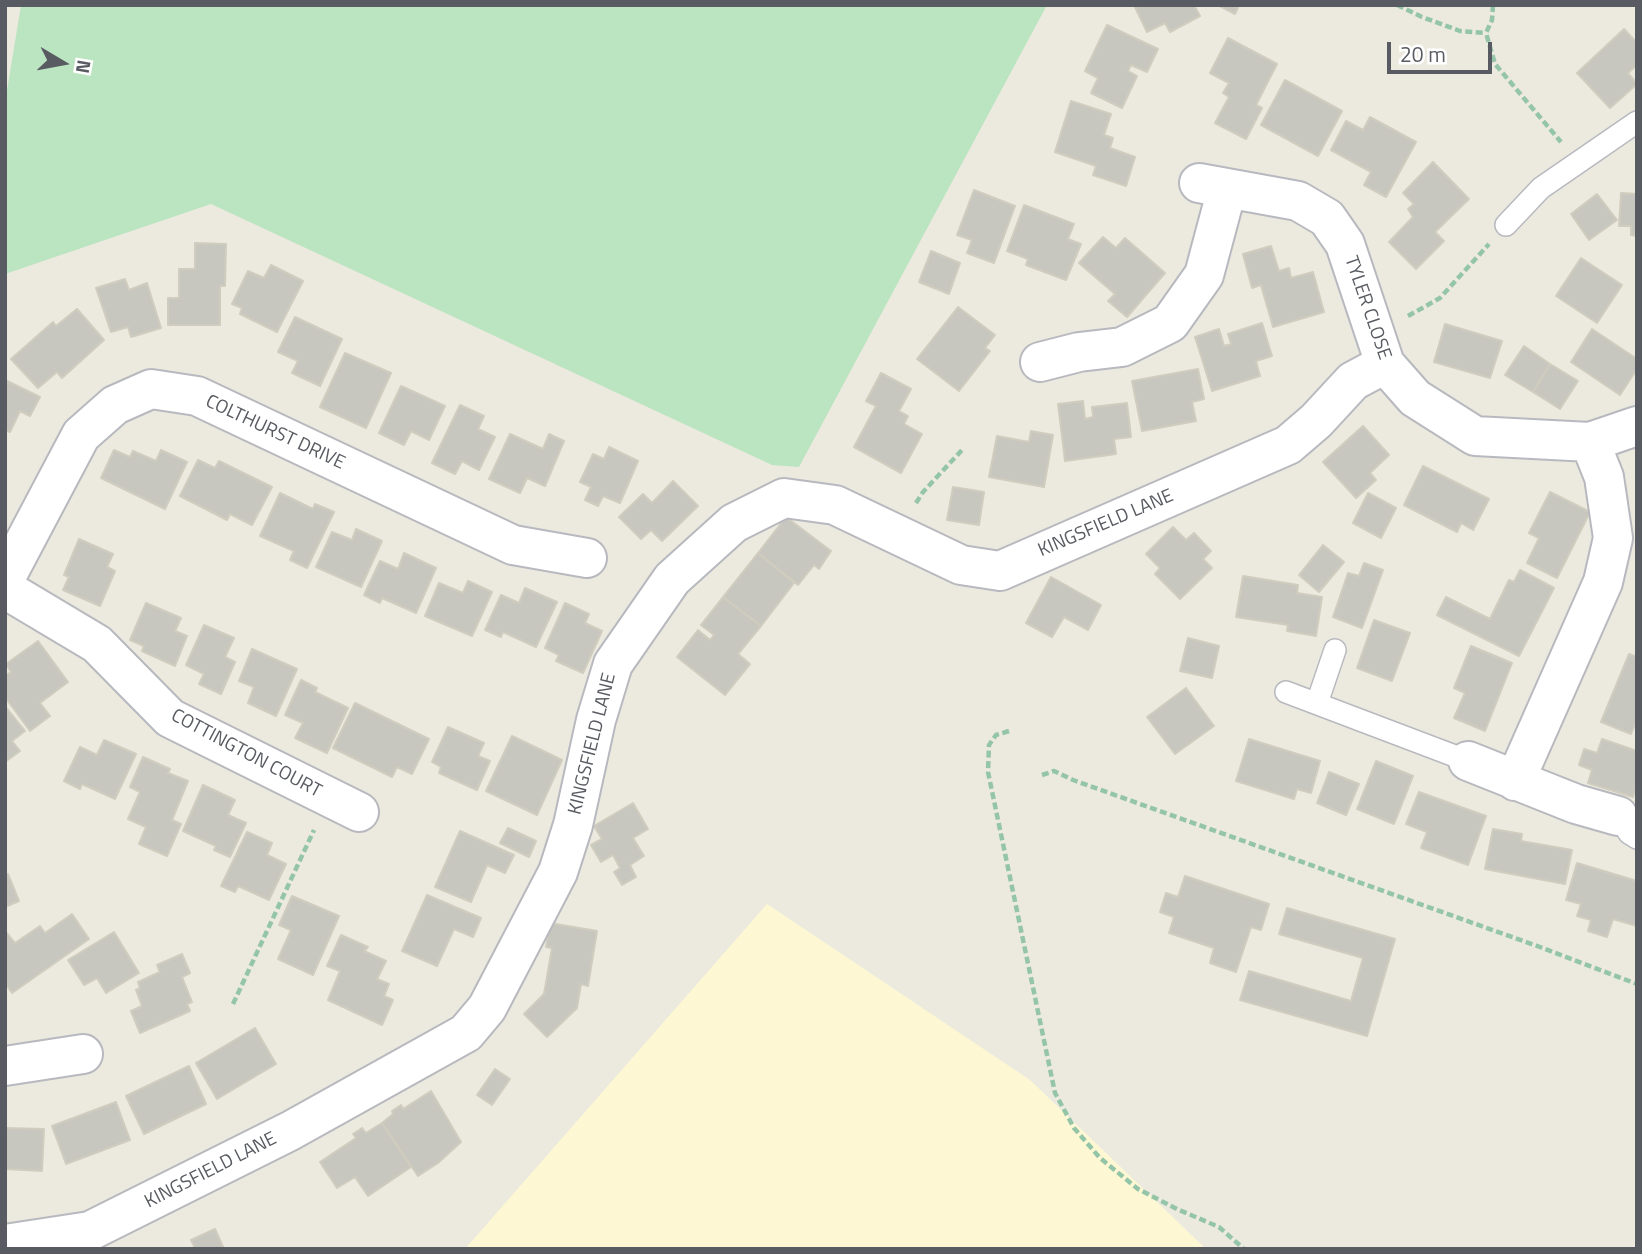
<!DOCTYPE html>
<html>
<head>
<meta charset="utf-8">
<style>
	body { margin:0 }
	#map { position:relative; width:1642px; height:1254px; overflow:hidden; background:#eceadf; font-family:"Titillium Web",sans-serif }
	canvas { display:block }
	.frame { position:absolute; inset:0; border:7px solid #585b61; pointer-events:none }
	.north { position:absolute; left:28px; top:28px; width:70px; height:70px; -webkit-text-stroke:5px #fff; paint-order:stroke; rotate:100deg; font-size:19px; font-weight:700; line-height:28px; text-align:center; color:#585b61 }
	.north::after { content:''; display:block; margin:auto; width:24px; height:32px; background:#585b61; clip-path:polygon(50% 0,100% 100%,50% 72%,0 100%) }
	.scale { position:absolute; left:1387px; top:42px; width:105px; height:32px; box-sizing:border-box; border:4px solid #585b61; border-top:0; padding-left:9px; font-size:21px; line-height:24px; white-space:nowrap; color:#585b61; -webkit-text-stroke:5px #fff; paint-order:stroke }
</style>
</head>
<body>
<div id="map">
<canvas width="1642" height="1254"></canvas>
<div class="frame"></div>
<div class="north">N</div>
<div class="scale">20 m</div>
</div>
<script>
const ctx = document.querySelector('canvas').getContext('2d');
ctx.lineJoin = 'round';
function fill(path, color) { ctx.fillStyle = color; ctx.fill(path, 'evenodd'); }
const poly = rows => new Path2D(rows.map(r => 'M' + r).join(''));
function trace(path, color, width, dash) { ctx.strokeStyle = color; ctx.lineWidth = width; ctx.lineCap = dash ? 'butt' : 'round'; ctx.setLineDash(dash || []); ctx.stroke(path); }
function drawText(font, color, halo, rows, align = 'center') {
  ctx.font = font + ' "Titillium Web",sans-serif'; ctx.lineWidth = 7; ctx.setLineDash([]); ctx.textBaseline = 'middle'; ctx.strokeStyle = halo; ctx.fillStyle = color; for (const [text, x, y, turn = 0] of rows) {
    ctx.save(); ctx.translate(x, y); ctx.rotate((+turn || 0) * Math.PI / 180); ctx.textAlign = isNaN(turn) ? turn : align; if (halo) ctx.strokeText(text, 0, 0); ctx.fillText(text, 0, 0); ctx.restore();
  }
}
fill(poly([
	[767,904,1030,1080,1206,1249,465,1249]
]), '#fdf8d3');
fill(poly([
	[21,5,1047,5,799,467,772,465,211,204,5,274,5,103]
]), '#bbe4c0');
const building = poly([
	[1134,5,1194,5,1200,16,1170,32,1165,23,1147,32,1134,5],
	[1218,5,1239,5,1235,14,1218,5],
	[1107,25,1158,49,1147,72,1131,65,1128,71,1137,76,1122,108,1091,93,1098,78,1085,71,1107,25],
	[1624,29,1637,43,1637,65,1628,73,1637,84,1610,108,1577,73,1624,29],
	[1228,38,1277,64,1256,105,1262,108,1246,139,1215,123,1229,97,1223,93,1229,83,1210,73,1228,38],
	[1285,80,1342,111,1318,156,1261,125,1285,80],
	[1071,101,1111,114,1104,135,1113,138,1110,148,1135,157,1126,186,1093,175,1096,166,1055,152,1071,101],
	[1370,117,1416,142,1386,197,1364,185,1371,172,1331,150,1346,121,1363,130,1370,117],
	[1433,162,1469,199,1435,232,1444,241,1416,269,1389,242,1413,217,1408,209,1414,204,1403,193,1433,162],
	[974,190,1015,206,994,263,967,253,972,240,957,235,974,190],
	[1621,193,1637,194,1637,236,1631,235,1631,226,1619,226,1621,193],
	[1597,194,1617,220,1589,240,1571,214,1597,194],
	[1024,205,1074,224,1068,239,1081,244,1066,280,1026,265,1028,259,1007,251,1024,205],
	[1103,237,1116,248,1125,238,1165,273,1127,317,1108,301,1115,294,1079,263,1103,237],
	[195,243,226,244,225,286,220,286,220,325,168,325,168,298,179,298,179,269,195,269,195,243],
	[1271,246,1279,271,1289,268,1291,278,1313,272,1324,312,1273,327,1261,285,1252,288,1243,254,1271,246],
	[931,251,960,263,949,294,919,282,931,251],
	[1581,258,1622,285,1597,323,1556,296,1581,258],
	[271,265,303,281,277,332,240,314,242,308,232,304,248,271,264,278,271,265],
	[125,279,129,290,147,283,161,328,131,337,128,327,111,332,96,288,125,279],
	[958,307,995,335,985,348,990,351,959,391,917,359,958,307],
	[77,309,104,340,62,378,57,372,38,388,11,359,53,322,56,326,77,309],
	[295,317,342,339,320,386,292,373,298,361,278,352,295,317],
	[1262,323,1272,356,1256,361,1260,376,1212,391,1195,337,1219,329,1224,346,1231,344,1228,334,1262,323],
	[1445,324,1502,341,1490,378,1434,362,1445,324],
	[1592,329,1637,359,1637,369,1620,395,1571,362,1592,329],
	[1524,346,1550,364,1533,392,1505,375,1524,346],
	[345,353,391,373,366,428,320,407,345,353],
	[1550,364,1578,381,1560,409,1533,392,1550,364],
	[1198,369,1204,399,1192,402,1196,421,1142,431,1132,381,1198,369],
	[881,373,911,389,899,411,908,416,904,424,922,434,901,473,854,447,876,406,866,401,881,373],
	[5,380,40,397,30,416,20,411,10,432,5,430,5,380],
	[401,386,445,406,429,440,411,431,404,445,379,433,401,386],
	[1083,401,1085,419,1093,417,1092,407,1127,403,1131,437,1114,439,1116,454,1065,461,1058,404,1083,401],
	[460,405,484,416,478,429,495,437,479,470,462,461,455,474,432,463,460,405],
	[1363,426,1389,455,1370,473,1376,480,1356,498,1323,462,1363,426],
	[1031,431,1053,435,1044,487,989,477,997,436,1029,442,1031,431],
	[510,434,543,449,549,434,564,441,545,486,527,478,520,493,489,479,510,434],
	[609,447,638,461,620,503,603,496,598,506,585,500,591,487,580,482,593,454,604,459,609,447],
	[114,450,130,457,133,451,156,461,161,450,187,462,165,509,101,478,114,450],
	[198,460,215,468,219,461,272,487,252,525,230,514,227,520,180,496,198,460],
	[1423,466,1489,499,1473,530,1461,523,1457,532,1404,505,1423,466],
	[673,481,698,506,662,541,651,530,641,539,619,517,643,494,652,503,673,481],
	[953,487,984,492,979,525,947,520,953,487],
	[1550,492,1590,512,1557,578,1527,563,1539,538,1529,533,1550,492],
	[280,493,313,509,315,504,334,512,307,568,290,560,294,551,260,536,280,493],
	[1368,493,1396,508,1381,538,1353,523,1368,493],
	[786,517,831,551,819,569,814,565,798,585,758,553,786,517],
	[1173,527,1186,540,1194,533,1211,551,1203,559,1212,568,1180,599,1155,574,1160,568,1146,554,1173,527],
	[356,529,382,541,361,587,316,567,332,532,352,540,356,529],
	[79,539,113,554,107,567,115,571,100,606,63,590,69,577,64,575,79,539],
	[1323,545,1344,562,1319,592,1299,575,1323,545],
	[404,553,436,568,416,613,382,598,380,603,364,595,380,561,398,569,404,553],
	[758,553,794,583,761,626,723,597,758,553],
	[1364,563,1383,570,1362,628,1333,617,1348,573,1359,576,1364,563],
	[1520,570,1554,588,1519,656,1437,615,1446,597,1490,619,1509,580,1514,582,1520,570],
	[1243,576,1298,585,1297,593,1322,597,1316,636,1287,631,1288,625,1236,617,1243,576],
	[1051,577,1101,605,1088,630,1064,617,1052,637,1026,623,1051,577],
	[468,581,492,592,472,636,425,616,439,583,463,593,468,581],
	[525,588,557,602,536,647,503,632,501,637,485,630,501,595,519,603,525,588],
	[723,597,761,626,738,654,750,664,725,695,677,657,698,630,710,640,714,635,701,625,723,597],
	[146,603,181,618,175,631,187,636,175,666,142,651,144,646,130,640,146,603],
	[565,603,589,614,585,623,602,631,583,673,556,661,559,655,545,648,565,603],
	[1374,620,1410,633,1392,681,1357,668,1374,620],
	[204,625,234,638,225,657,235,662,221,694,199,684,204,674,186,665,204,625],
	[1188,638,1219,646,1212,678,1180,671,1188,638],
	[38,641,68,682,40,703,50,716,30,731,5,697,5,676,11,672,6,664,38,641],
	[1471,646,1512,663,1485,731,1454,718,1465,693,1454,688,1471,646],
	[252,649,297,669,276,716,248,703,254,687,239,681,252,649],
	[1629,654,1637,657,1637,725,1635,724,1631,734,1601,722,1629,654],
	[301,680,317,688,315,692,348,708,327,753,295,738,303,723,285,715,301,680],
	[1186,688,1214,726,1175,754,1147,717,1186,688],
	[355,703,429,739,412,774,397,767,392,777,333,748,355,703],
	[5,706,25,731,12,741,20,751,5,762,5,706],
	[448,727,484,743,478,756,490,761,477,790,439,773,441,767,432,762,448,727],
	[512,736,562,760,537,815,486,791,512,736],
	[1249,739,1320,761,1311,793,1297,789,1294,799,1236,781,1249,739],
	[1602,739,1637,751,1637,785,1633,797,1588,783,1592,770,1579,765,1584,749,1597,753,1602,739],
	[104,740,136,754,115,799,82,784,80,789,64,781,80,747,97,755,104,740],
	[143,757,170,769,168,773,188,781,172,820,181,824,167,856,139,844,146,827,128,819,140,792,130,787,143,757],
	[1376,761,1413,776,1394,824,1357,809,1376,761],
	[1329,772,1359,784,1346,815,1317,803,1329,772],
	[203,785,235,800,228,815,246,823,230,857,214,850,216,846,183,831,203,785],
	[1419,792,1486,816,1468,865,1421,848,1427,832,1406,824,1419,792],
	[633,803,648,829,633,838,644,856,630,865,636,877,622,885,614,872,620,868,613,855,601,862,591,845,602,839,594,826,633,803],
	[508,828,536,841,529,857,500,843,508,828],
	[1493,829,1522,834,1521,841,1572,850,1565,884,1485,869,1493,829],
	[460,831,514,855,505,873,487,865,471,902,435,887,460,831],
	[247,832,272,843,267,855,286,864,269,900,238,886,235,892,221,886,247,832],
	[1577,863,1637,881,1637,926,1613,919,1607,937,1588,931,1591,920,1577,916,1581,904,1566,900,1577,863],
	[8,874,19,901,5,907,5,875,8,874],
	[1185,876,1269,904,1261,930,1251,927,1236,972,1210,963,1214,948,1169,933,1174,917,1160,912,1166,893,1178,897,1185,876],
	[427,895,481,918,473,937,454,929,437,966,402,951,427,895],
	[292,896,339,916,313,975,278,959,291,930,279,925,292,896],
	[1287,908,1395,939,1367,1036,1240,1000,1249,971,1351,1001,1363,958,1279,934,1287,908],
	[72,914,89,939,12,993,5,983,5,934,7,933,15,943,40,926,45,933,72,914],
	[550,923,597,931,588,986,581,984,577,1008,547,1037,524,1014,544,994,552,948,546,947,550,923],
	[114,932,139,973,106,993,97,978,84,985,68,960,114,932],
	[341,935,368,947,364,951,386,961,377,979,389,984,384,996,393,1000,382,1025,328,1000,340,971,327,966,341,935],
	[182,954,190,973,182,977,192,1002,187,1004,190,1011,140,1033,131,1011,142,1006,136,990,140,988,138,982,160,972,157,965,182,954],
	[255,1028,276,1064,217,1099,196,1063,255,1028],
	[189,1066,206,1104,144,1134,126,1096,189,1066],
	[495,1069,510,1079,492,1105,477,1095,495,1069],
	[431,1091,461,1142,438,1163,418,1176,382,1123,393,1114,392,1111,401,1105,403,1109,431,1091],
	[116,1102,130,1140,66,1164,52,1126,116,1102],
	[382,1123,411,1167,368,1196,355,1177,337,1188,320,1162,356,1138,353,1134,362,1128,366,1133,382,1123],
	[5,1128,44,1129,42,1171,5,1169,5,1128],
	[215,1229,224,1249,193,1249,195,1248,191,1240,215,1229]
]);
fill(building, '#c8c7bf');
trace(building, '#d0ccbe', 2);
const lane = poly([
	[1506,225,1541,188,1637,122],
	[1286,692,1468,761],
	[1317,703,1335,650],
	[1618,816,1629,833,1637,838]
]);
const street = poly([
	[1199,183,1298,201,1327,218,1345,244,1385,364,1415,398,1475,436,1590,442,1637,426],
	[1040,362,1079,352,1122,347,1170,323,1204,275,1227,189],
	[5,579,81,435,115,405,151,389,197,396,513,545,587,558],
	[5,589,97,644,170,718,359,812],
	[1468,761,1576,804,1618,816],
	[1515,781,1603,582,1613,538,1604,477,1590,442],
	[5,1066,83,1054],
	[5,1244,90,1231,290,1131,466,1033,487,1008,558,872,573,825,596,720,613,664,672,579,734,523,784,498,835,505,961,565,1000,571,1288,445,1316,421,1353,381,1385,364]
]);
trace(lane, '#b7b9bf', 24);
trace(street, '#b7b9bf', 42);
trace(poly([
	[1397,5,1422,17,1460,31,1486,33],
	[1493,5,1492,20,1486,33,1495,64,1561,142],
	[1408,316,1440,298,1489,244],
	[916,503,923,492,962,450],
	[1009,731,996,735,989,745,988,772,1055,1093,1074,1128,1100,1158,1138,1189,1177,1209,1219,1227,1244,1249],
	[1042,775,1054,771,1073,780,1540,947,1637,984],
	[233,1004,314,830]
]), '#94c5a8', 4.5, [7, 3.5]);
trace(lane, '#fff', 21);
trace(street, '#fff', 38);
drawText('19px', '#585b61', '#fff', [
	["TYLER CLOSE",1367,308,71],
	["COLTHURST DRIVE",275,433,25],
	["KINGSFIELD LANE",1106,524,-23],
	["KINGSFIELD LANE",593,744,-76],
	["COTTINGTON COURT",246,754,28],
	["KINGSFIELD LANE",211,1171,-27]
]);
</script>
</body>
</html>
